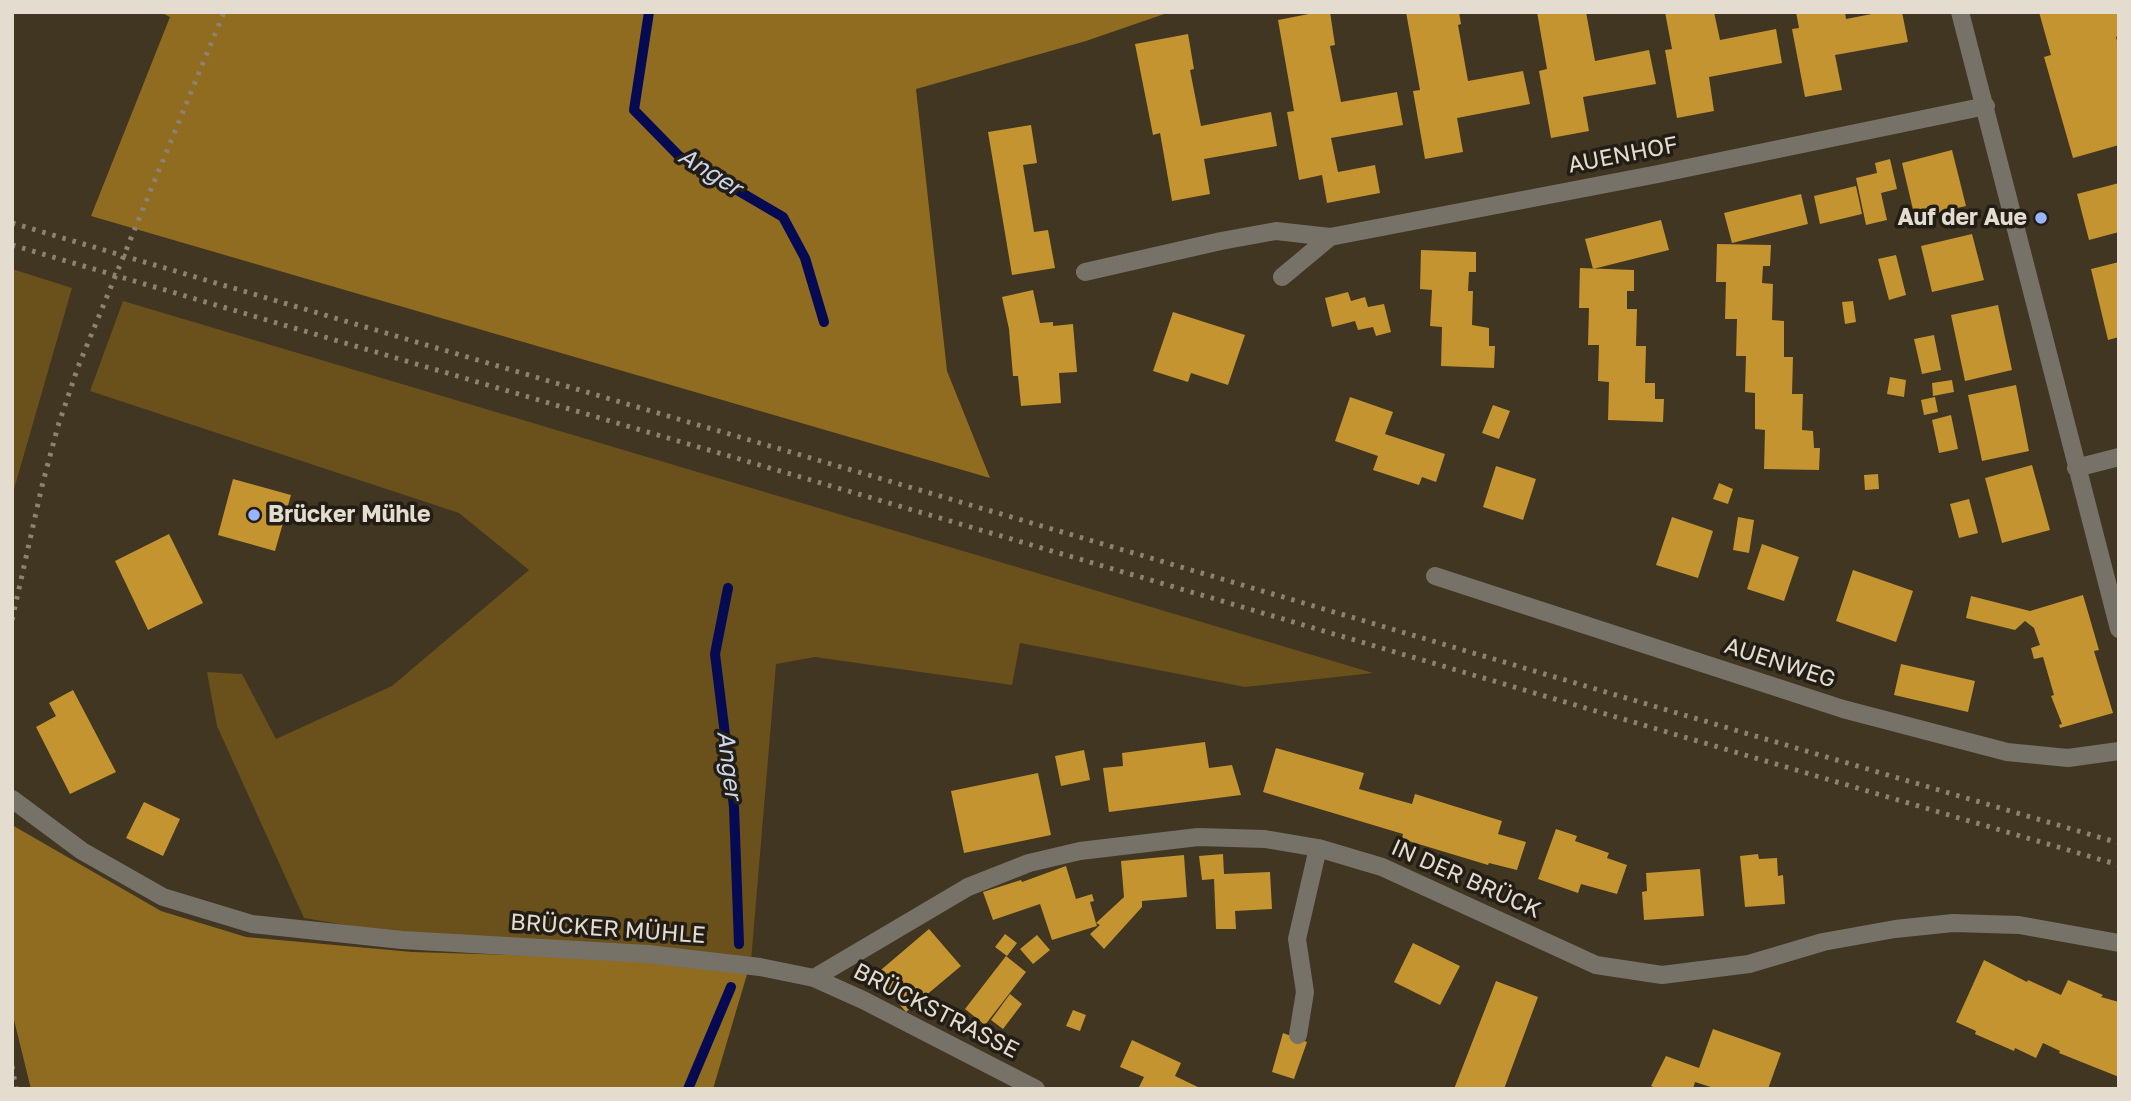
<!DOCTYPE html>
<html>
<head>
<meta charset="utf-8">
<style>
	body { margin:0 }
	#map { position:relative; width:2131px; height:1101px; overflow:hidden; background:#413621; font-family:"Golos Text",sans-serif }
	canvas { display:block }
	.frame { position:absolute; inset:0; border:14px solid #e3dccf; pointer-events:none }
</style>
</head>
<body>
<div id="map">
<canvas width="2131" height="1101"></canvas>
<div class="frame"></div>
</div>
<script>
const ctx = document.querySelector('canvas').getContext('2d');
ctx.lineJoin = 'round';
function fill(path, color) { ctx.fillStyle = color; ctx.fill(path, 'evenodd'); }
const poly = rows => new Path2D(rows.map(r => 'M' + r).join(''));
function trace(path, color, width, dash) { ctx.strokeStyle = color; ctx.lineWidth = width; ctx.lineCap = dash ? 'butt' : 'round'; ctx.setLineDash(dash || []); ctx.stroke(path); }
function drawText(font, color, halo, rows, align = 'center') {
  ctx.font = font + ' "Golos Text",sans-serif'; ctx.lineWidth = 7; ctx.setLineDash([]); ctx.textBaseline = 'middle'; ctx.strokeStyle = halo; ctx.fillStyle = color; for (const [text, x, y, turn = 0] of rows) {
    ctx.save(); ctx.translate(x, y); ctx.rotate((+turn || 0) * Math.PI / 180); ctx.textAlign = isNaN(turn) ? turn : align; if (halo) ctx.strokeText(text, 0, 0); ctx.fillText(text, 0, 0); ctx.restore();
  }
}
fill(poly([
	[12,269,72,288,12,496],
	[123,301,1373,673,1245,687,1020,643,1012,685,815,657,776,664,751,961,410,936,304,918,217,726,207,672,242,674,276,739,392,686,529,570,459,513,90,391]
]), '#6a501a');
fill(poly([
	[160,12,1170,12,1086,41,916,89,947,371,990,478,91,216,170,17],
	[12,825,161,911,246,937,412,952,648,959,748,971,713,1089,31,1089,12,1012]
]), '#8f6c1f');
trace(poly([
	[649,12,634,110,679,156,783,217,805,258,824,322],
	[728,588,715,654,734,807,739,944],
	[688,1089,731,987]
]), '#060a53', 10);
fill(poly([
	[1319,12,1330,12,1335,45,1330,46,1341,102,1397,92,1403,125,1331,138,1338,172,1375,165,1380,193,1327,203,1322,175,1299,180,1287,112,1294,111,1278,20],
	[1406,12,1459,12,1461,24,1458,25,1468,81,1523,71,1530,104,1457,118,1463,152,1425,159,1413,91,1420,90],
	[1537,12,1586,12,1595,61,1649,50,1656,84,1583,97,1589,131,1551,138,1539,71,1547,69],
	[1665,12,1714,12,1720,40,1776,29,1782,63,1709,77,1714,111,1677,118,1665,50,1672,49],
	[1796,12,1845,12,1846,19,1882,12,1902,12,1908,42,1835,55,1842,90,1805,97,1792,29,1799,28],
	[2039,12,2117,12,2119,20,2119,36,2116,37,2119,48,2119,145,2073,158,2044,57,2051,55],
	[1188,34,1194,69,1190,70,1201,126,1271,112,1277,146,1204,159,1210,194,1172,201,1160,133,1153,135,1135,44],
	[1031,125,1037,163,1023,165,1034,232,1048,230,1055,268,1012,275,988,132],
	[1952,150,1966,206,1915,218,1902,163],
	[1890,159,1897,189,1881,193,1887,220,1866,225,1856,178,1877,173,1875,163],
	[2119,183,2119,232,2089,240,2077,194],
	[1856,186,1862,214,1820,224,1814,196],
	[1801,194,1808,224,1732,243,1724,213],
	[1661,220,1669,250,1593,269,1585,239],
	[1972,234,1984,280,1932,292,1921,246],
	[1717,244,1771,245,1770,266,1763,266,1762,283,1773,284,1772,320,1784,321,1784,357,1793,357,1792,394,1803,394,1802,430,1813,431,1814,448,1820,448,1819,470,1764,469,1765,430,1755,429,1755,393,1745,392,1746,356,1736,356,1737,319,1725,319,1726,282,1716,282],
	[1421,250,1476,252,1476,272,1469,272,1468,291,1473,291,1472,325,1489,328,1489,346,1495,346,1494,368,1441,366,1442,327,1430,326,1432,290,1420,289],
	[1896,255,1906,295,1889,300,1878,259],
	[2119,262,2119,337,2108,340,2091,269],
	[1580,268,1634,270,1634,291,1627,291,1627,309,1637,309,1636,346,1646,346,1645,383,1655,383,1655,399,1664,399,1663,422,1608,420,1609,382,1598,381,1599,345,1588,345,1589,308,1579,308],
	[1033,290,1040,323,1053,322,1053,326,1073,324,1077,372,1059,373,1061,403,1021,406,1018,376,1013,376,1009,329,1002,297],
	[1348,292,1351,301,1365,297,1368,307,1384,304,1391,332,1376,336,1373,327,1358,330,1355,321,1332,327,1325,298],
	[1853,301,1856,322,1845,324,1842,302],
	[1998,305,2012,370,1965,381,1951,315],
	[1173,312,1245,335,1228,385,1191,373,1188,382,1153,371],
	[1934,335,1941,370,1922,374,1914,339],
	[1890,377,1906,380,1904,397,1887,394],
	[1952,380,1954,392,1933,396,1932,383],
	[2016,385,2029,451,1982,461,1968,395],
	[1350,397,1393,412,1385,434,1445,454,1436,482,1422,477,1419,485,1373,470,1378,456,1335,441],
	[1935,397,1938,412,1924,415,1921,400],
	[1493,405,1510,411,1499,439,1482,433],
	[1951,415,1958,449,1939,453,1932,420],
	[2032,465,2050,530,2002,543,1985,478],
	[1496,466,1536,479,1523,520,1483,507],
	[1878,474,1879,489,1865,490,1864,475],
	[233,479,291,495,275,551,218,535],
	[1719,483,1733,489,1728,504,1713,499],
	[1969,499,1978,533,1959,538,1950,504],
	[1672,517,1713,531,1698,578,1656,565],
	[1738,517,1754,520,1749,553,1733,550],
	[169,534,203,603,148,630,115,561],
	[1762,544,1799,557,1784,601,1747,589],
	[1853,570,1913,591,1896,642,1836,621],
	[2083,595,2099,650,2094,651,2113,713,2060,728,2059,725,2062,724,2051,696,2054,695,2043,657,2034,659,2031,648,2040,645,2034,628,2025,621,2015,630,1966,618,1971,596,2030,611],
	[1901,664,1975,681,1968,712,1894,695],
	[73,690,116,772,70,794,36,727,56,716,49,703],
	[1205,742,1209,768,1232,765,1241,795,1109,812,1103,768,1123,766,1122,753],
	[1276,748,1364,773,1359,789,1412,804,1415,794,1502,821,1498,834,1526,842,1517,870,1489,863,1488,865,1402,839,1403,834,1263,792],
	[1084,750,1090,780,1061,786,1055,756],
	[1038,773,1051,835,964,853,951,791],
	[144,802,180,819,163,856,126,838],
	[1556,829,1577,836,1575,841,1609,853,1607,858,1627,865,1617,894,1581,884,1578,893,1538,879],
	[1223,854,1224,874,1270,872,1272,909,1235,911,1236,929,1216,929,1214,879,1202,880,1199,856],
	[1758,854,1759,859,1777,858,1778,876,1783,875,1785,904,1745,907,1740,856],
	[1184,855,1187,897,1142,901,1142,907,1104,949,1090,934,1100,925,1096,923,1097,926,1052,940,1040,904,993,920,983,892,1021,880,1022,882,1066,866,1076,899,1092,894,1094,901,1090,902,1096,923,1124,897,1121,861],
	[1700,869,1704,916,1644,920,1642,892,1647,891,1646,873],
	[929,929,961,966,906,1012,875,975],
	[1005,934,1017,943,1007,956,995,947],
	[1037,935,1050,950,1033,964,1020,949],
	[1413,943,1460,966,1440,1005,1394,982],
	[1006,956,1026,972,985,1025,965,1009],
	[1984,960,2027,982,2028,980,2061,995,2068,980,2103,995,2101,997,2119,1002,2119,1077,2059,1053,2060,1051,2043,1043,2036,1058,2015,1048,2014,1051,1975,1034,1976,1031,1956,1022],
	[1496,981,1538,997,1504,1089,1454,1089],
	[1010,994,1022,1004,1003,1029,991,1020],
	[1073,1010,1086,1015,1080,1031,1066,1026],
	[1713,1029,1781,1053,1768,1089,1717,1089,1695,1082,1693,1089,1658,1089,1651,1086,1666,1056,1699,1068],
	[1283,1033,1307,1042,1294,1079,1272,1072],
	[1132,1040,1181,1063,1175,1076,1202,1089,1138,1089,1144,1077,1120,1067]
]), '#c39430');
trace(poly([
	[1960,12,2119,629],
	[1085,272,1221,241,1276,231,1330,237],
	[1282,277,1330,237,1658,174,1986,106],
	[2076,468,2119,457],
	[1435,576,1843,709,2007,752,2068,758,2119,751],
	[12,799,82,851,163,897,252,924,402,940,648,954,760,967,814,978,863,1000,1036,1089],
	[814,978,968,887,1029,863,1080,851,1198,837,1265,839,1318,848,1382,867,1596,965,1662,975,1749,964,1823,942,1895,929,1953,923,2019,925,2119,943],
	[1298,1035,1305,992,1297,939,1318,848]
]), '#777267', 18);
trace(poly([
	[12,223,2119,843],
	[12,245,2119,865],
	[12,620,42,486,58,426,78,367,224,12],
	[12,1066,16,1089]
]), '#8b8270', 5, [3.5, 7]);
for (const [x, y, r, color] of [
	[2041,218,7,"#99b5fd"],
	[254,515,7,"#99b5fd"]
]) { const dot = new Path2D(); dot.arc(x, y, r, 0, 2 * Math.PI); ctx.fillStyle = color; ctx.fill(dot); trace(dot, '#231e15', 2.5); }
drawText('23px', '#e3dccf', '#231e15', [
	["AUENHOF",1623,155,-11],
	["AUENWEG",1780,663,18],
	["IN DER BRÜCK",1466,879,24],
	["BRÜCKER MÜHLE",608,929,4],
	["BRÜCKSTRASSE",936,1011,27]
]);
drawText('bold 23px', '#e3dccf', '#231e15', [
	["Auf der Aue",2027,218],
	["Brücker Mühle",268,515,"left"]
], 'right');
drawText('italic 24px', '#ccd5eb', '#231e15', [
	["Anger",710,172,32],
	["Anger",729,765,83]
]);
</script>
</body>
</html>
